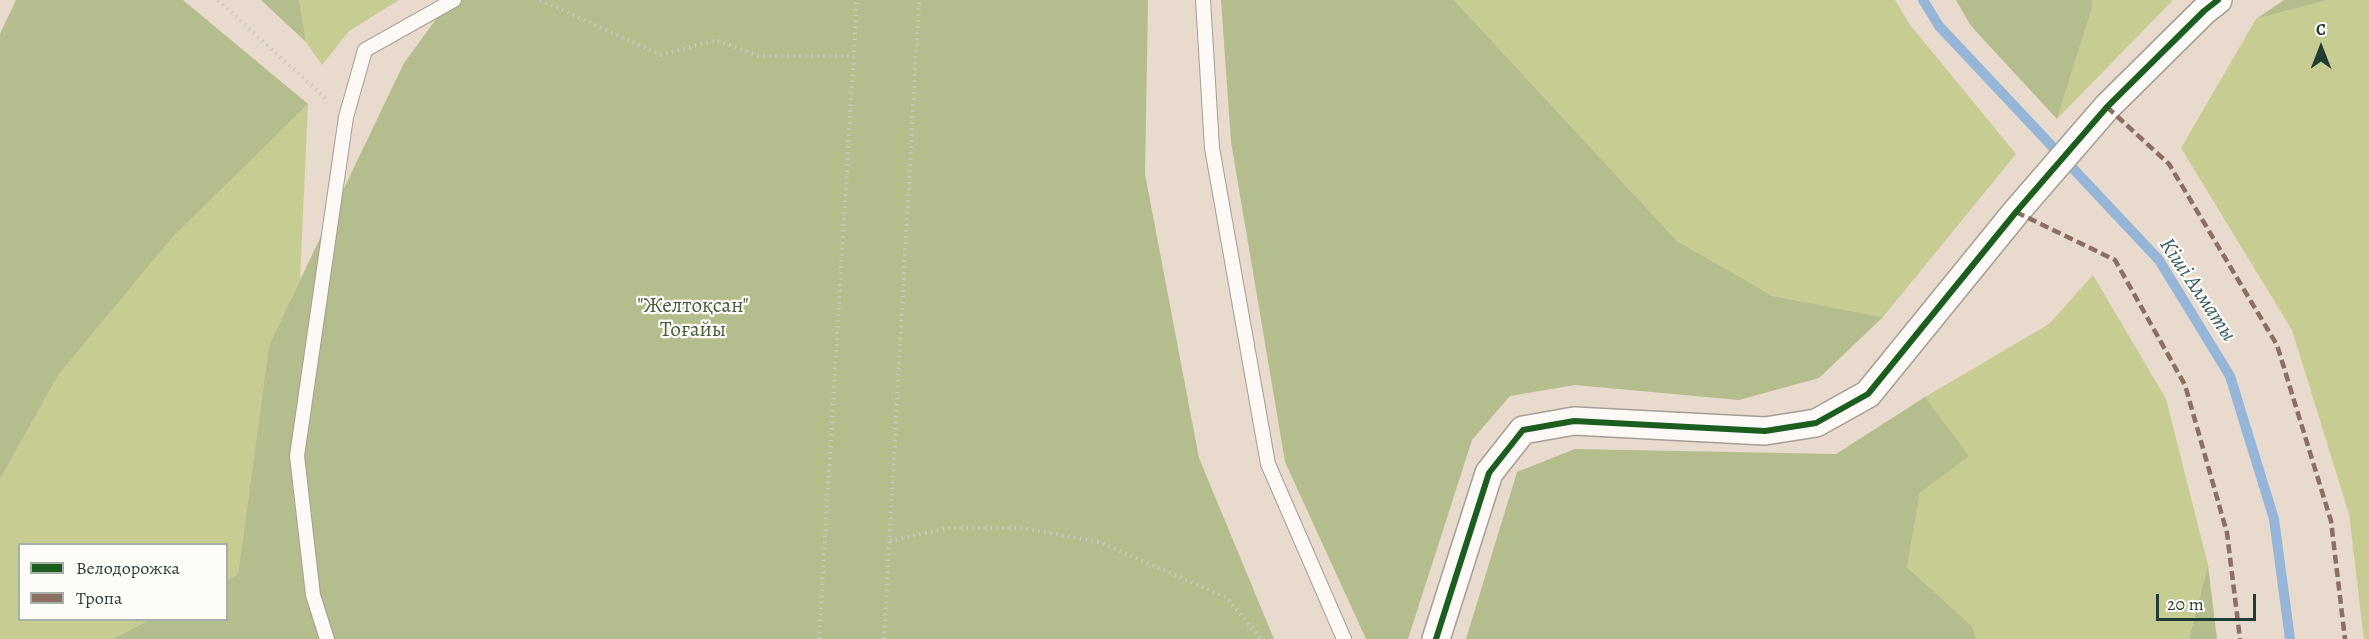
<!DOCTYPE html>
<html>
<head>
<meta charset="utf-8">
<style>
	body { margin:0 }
	#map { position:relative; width:2369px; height:639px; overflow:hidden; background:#e8dacc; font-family:Alegreya,serif }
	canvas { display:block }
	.legend { position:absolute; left:18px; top:543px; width:210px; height:78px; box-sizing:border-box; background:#fdfcf7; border:2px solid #a4b0a9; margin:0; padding:8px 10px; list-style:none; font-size:18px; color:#1f3d34 }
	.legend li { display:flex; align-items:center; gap:12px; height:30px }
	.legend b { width:30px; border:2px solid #a4b0a9 }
	.north { position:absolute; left:2291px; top:18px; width:60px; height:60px; -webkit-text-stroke:4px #fdfcf7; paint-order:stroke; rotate:0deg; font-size:16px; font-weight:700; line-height:24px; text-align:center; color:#1f3d34 }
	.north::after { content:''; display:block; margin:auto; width:21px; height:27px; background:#1f3d34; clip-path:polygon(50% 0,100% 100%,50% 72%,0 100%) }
	.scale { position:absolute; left:2156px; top:594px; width:100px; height:27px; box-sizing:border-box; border:3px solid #1f3d34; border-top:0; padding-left:8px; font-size:18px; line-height:21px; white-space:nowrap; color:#1f3d34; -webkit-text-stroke:4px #fdfcf7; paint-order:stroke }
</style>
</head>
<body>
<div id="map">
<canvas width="2369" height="639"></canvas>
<ul class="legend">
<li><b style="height:8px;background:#1b5e20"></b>Велодорожка</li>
<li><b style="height:8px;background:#8d6e63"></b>Тропа</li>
</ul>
<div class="north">С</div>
<div class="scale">20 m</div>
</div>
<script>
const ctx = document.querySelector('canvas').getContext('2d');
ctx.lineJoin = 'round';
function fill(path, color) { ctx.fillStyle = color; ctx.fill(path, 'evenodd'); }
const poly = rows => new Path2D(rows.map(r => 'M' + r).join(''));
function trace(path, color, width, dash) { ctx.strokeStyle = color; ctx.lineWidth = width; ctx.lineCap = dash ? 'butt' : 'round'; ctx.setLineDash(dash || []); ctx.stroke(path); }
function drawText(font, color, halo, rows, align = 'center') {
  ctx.font = font + ' Alegreya,serif'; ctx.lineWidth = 4.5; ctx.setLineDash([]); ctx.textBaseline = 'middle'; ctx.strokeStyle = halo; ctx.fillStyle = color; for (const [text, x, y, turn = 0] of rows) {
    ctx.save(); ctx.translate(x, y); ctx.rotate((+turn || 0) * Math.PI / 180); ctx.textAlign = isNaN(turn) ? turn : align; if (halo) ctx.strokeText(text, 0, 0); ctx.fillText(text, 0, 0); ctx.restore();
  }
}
fill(poly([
	[299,0,399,0,349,31,322,65,306,42],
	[1454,0,1895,0,1911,26,2016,154,1883,317,1773,296,1677,241],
	[2092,0,2173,0,2057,119,2092,8],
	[2328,0,2369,0,2369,639,2364,639,2349,514,2292,330,2181,148,2256,19],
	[308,104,300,280,269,345,238,574,227,580,226,544,20,544,20,620,149,620,111,639,0,639,0,479,59,374,172,238],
	[2093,275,2166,399,2208,565,2189,639,1976,639,1972,626,1907,567,1920,493,1968,456,1925,397,2049,324]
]), '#c7cc93');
fill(poly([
	[16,0,183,0,308,104,172,238,59,374,0,479,0,34],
	[261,0,299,0,306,42],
	[450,0,1148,0,1145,174,1199,458,1274,639,112,639,149,620,226,620,227,580,238,574,269,345,404,63],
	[1221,0,1454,0,1677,241,1773,296,1883,317,1819,378,1739,400,1575,385,1510,396,1472,440,1408,639,1366,639,1285,462,1231,142],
	[1956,0,2092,0,2092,8,2057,119,1971,26],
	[2284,0,2328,0,2256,19],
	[1925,397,1969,456,1920,493,1907,567,1972,626,1976,639,1466,639,1517,472,1575,449,1836,454],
	[2208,565,2217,639,2189,639]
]), '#b4be8d');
trace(poly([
	[1923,0,1939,26,2159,260,2230,376,2274,519,2290,639]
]), '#95b6d9', 10);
const lane = poly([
	[1203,0,1212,148,1268,464,1344,639],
	[327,639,313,595,297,456,346,117,365,50,454,0]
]);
const street = poly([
	[1436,639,1489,473,1523,430,1574,421,1765,431,1816,423,1868,394,2016,212,2107,107,2204,11,2218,0]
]);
trace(lane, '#a49f96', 16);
trace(street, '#a49f96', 30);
trace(poly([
	[218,0,326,99],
	[540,0,661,55,716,40,759,56,854,56],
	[890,541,949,528,1023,528,1099,542,1226,597,1261,639],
	[819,639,857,0],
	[884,639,919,0]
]), '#c9c8c4', 4, [1.5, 4.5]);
trace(lane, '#fcf9f7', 14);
trace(street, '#fcf9f7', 27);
trace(poly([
	[2107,107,2169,164,2277,345,2331,521,2345,639],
	[2016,212,2115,260,2185,385,2227,533,2240,639]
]), '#8d6e63', 4.5, [9, 4.5]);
trace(poly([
	[1436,639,1489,473,1523,430,1574,421,1765,431,1816,423,1868,394,2016,212,2107,107,2204,11,2218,0]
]), '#1b5e20', 6);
drawText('21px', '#425e40', '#fdfcf7', [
	["\"Желтоқсан\"",693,307],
	["Тоғайы",693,331]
]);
drawText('italic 22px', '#385c67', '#fdfcf7', [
	["Кіші Алматы",2197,290,56]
]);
</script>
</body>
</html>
